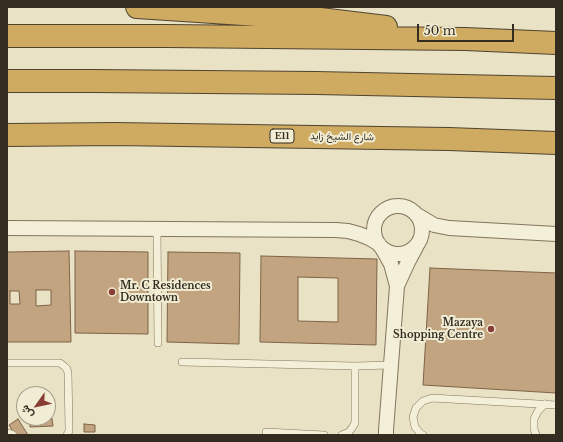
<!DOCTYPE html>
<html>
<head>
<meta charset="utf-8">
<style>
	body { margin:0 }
	#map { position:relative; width:563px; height:442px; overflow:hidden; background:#e9e2c5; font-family:"Libre Baskerville",Vazirmatn,serif }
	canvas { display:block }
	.frame { position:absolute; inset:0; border:8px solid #332c20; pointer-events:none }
	.north { position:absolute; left:16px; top:386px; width:40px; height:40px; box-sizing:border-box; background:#f1ecd4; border:1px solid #a59f8c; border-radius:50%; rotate:237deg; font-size:11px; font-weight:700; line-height:16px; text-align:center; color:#332c20 }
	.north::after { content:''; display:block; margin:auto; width:14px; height:18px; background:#893e35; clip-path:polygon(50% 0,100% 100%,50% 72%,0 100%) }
	.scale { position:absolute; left:417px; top:24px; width:97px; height:18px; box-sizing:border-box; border:2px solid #332c20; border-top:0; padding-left:5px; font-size:12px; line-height:14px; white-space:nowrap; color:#332c20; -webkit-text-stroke:3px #f1ecd4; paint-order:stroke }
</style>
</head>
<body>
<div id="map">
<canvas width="563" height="442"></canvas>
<div class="frame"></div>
<div class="north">ش</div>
<div class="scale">50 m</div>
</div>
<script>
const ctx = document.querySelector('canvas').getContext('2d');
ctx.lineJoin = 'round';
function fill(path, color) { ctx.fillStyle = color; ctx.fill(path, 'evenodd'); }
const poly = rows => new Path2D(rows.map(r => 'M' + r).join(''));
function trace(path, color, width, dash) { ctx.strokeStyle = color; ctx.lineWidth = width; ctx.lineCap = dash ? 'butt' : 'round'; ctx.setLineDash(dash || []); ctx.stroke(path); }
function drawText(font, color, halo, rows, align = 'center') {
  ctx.font = font + ' "Libre Baskerville",Vazirmatn,serif'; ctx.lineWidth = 4; ctx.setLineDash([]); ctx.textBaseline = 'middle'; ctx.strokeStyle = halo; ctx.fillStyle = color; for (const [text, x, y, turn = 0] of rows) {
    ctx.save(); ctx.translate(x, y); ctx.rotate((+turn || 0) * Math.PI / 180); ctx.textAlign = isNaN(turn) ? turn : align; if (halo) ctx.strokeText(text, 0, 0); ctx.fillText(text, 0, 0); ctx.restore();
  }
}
const building = poly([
	[69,251,71,342,7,342,7,252,69,251],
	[36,290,51,290,51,305,36,306,36,290],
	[10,291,19,291,20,304,10,304,10,291],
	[75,251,148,252,148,334,75,333,75,251],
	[168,252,240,253,239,344,167,342,168,252],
	[261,256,377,259,376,345,260,342,261,256],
	[298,277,338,278,338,322,298,321,298,277],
	[430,268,556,273,556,393,423,385,430,268],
	[18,419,28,435,15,435,9,425,18,419],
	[52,419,53,426,30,427,30,421,52,419],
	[84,424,95,425,95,432,84,432,84,424]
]);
fill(building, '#c2a480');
trace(building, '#7e6346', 1);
const service = poly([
	[157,229,158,343],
	[182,362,355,366,390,365],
	[7,363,60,363,64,366,67,369,68,373,69,428,69,431,67,435],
	[266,432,324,435],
	[7,433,11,434,13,435],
	[342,435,349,432,352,428,355,423,355,366],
	[423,435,421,434,415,427,413,417,416,408,423,401,432,398,556,405],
	[536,435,534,429,534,419,538,411,545,404]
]);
const minor = poly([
	'374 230a24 24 0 1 1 48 0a24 24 0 1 1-48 0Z',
	[419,216,434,225,449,228,556,234],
	[7,228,336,230,348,231,359,234,369,238,379,244],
	[382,248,391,264,397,286,386,430,386,435],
	[397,286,408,262,416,247]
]);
const motorway = poly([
	[137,7,320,19,386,27],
	[7,36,167,36,465,39,556,43],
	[7,81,93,81,316,83,556,88],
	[7,135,115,134,449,139,556,143]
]);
trace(service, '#82755e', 8);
trace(minor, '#82755e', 16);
trace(motorway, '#504331', 24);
trace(service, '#f4efd8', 7);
trace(minor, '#f4efd8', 14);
trace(motorway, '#ceab60', 22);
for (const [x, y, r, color] of [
	[112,292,4,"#893e35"],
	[491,329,4,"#893e35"]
]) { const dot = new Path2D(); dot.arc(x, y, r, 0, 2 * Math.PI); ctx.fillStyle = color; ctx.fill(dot); trace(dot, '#f1ecd4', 1.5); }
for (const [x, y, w] of [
	[282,136,24]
]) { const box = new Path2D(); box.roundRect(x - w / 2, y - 7, w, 14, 3); ctx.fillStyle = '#f1ecd4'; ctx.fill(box); trace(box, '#332c20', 1); }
drawText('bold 9px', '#332c20', null, [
	["E11",282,136]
]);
drawText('10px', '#332c20', '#f1ecd4', [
	["شارع الشيخ زايد",342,137,1]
]);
drawText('bold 10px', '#332c20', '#f1ecd4', [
	["Mr. C Residences",120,286],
	["Downtown",120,298],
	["Mazaya",483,323,"right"],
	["Shopping Centre",483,335,"right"]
], 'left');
</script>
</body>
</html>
